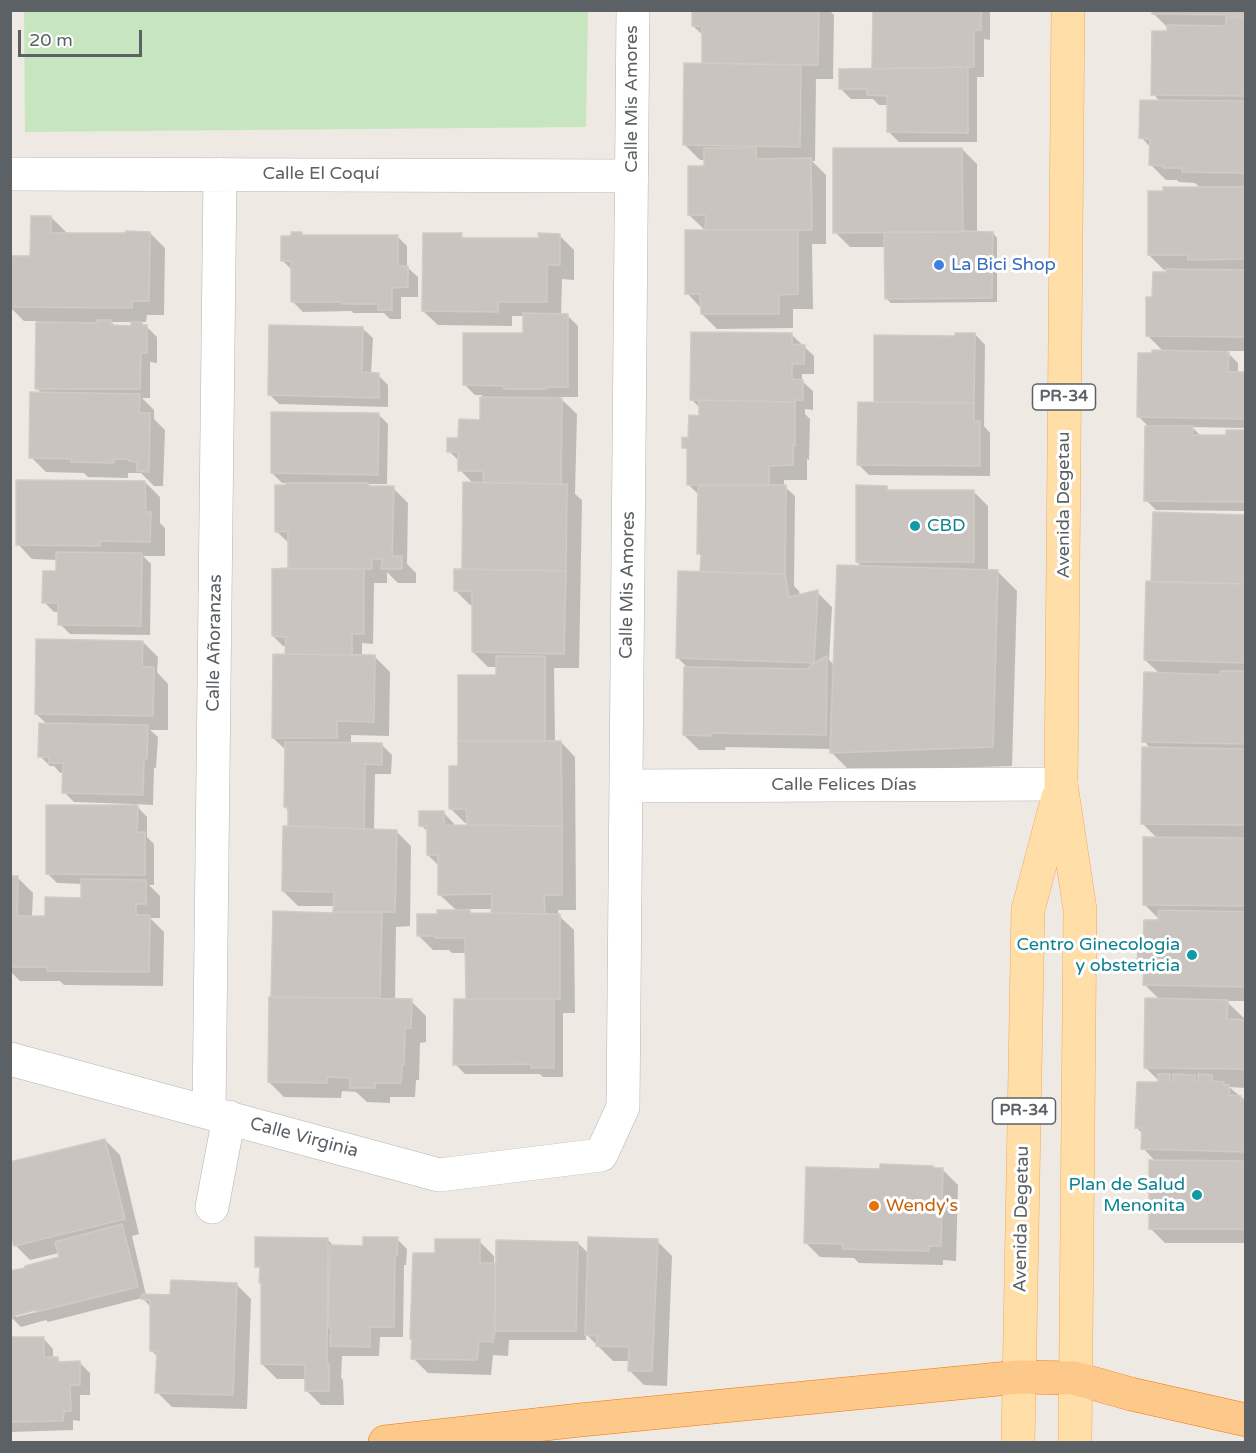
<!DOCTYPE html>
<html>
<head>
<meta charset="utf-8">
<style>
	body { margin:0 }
	#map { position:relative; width:1256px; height:1453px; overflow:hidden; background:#eee9e3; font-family:"Varela Round",sans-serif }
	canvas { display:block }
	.frame { position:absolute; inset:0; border:12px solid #5b6164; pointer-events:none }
	.scale { position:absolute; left:18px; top:30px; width:124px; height:27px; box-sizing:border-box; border:3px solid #5b6164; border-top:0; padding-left:8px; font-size:18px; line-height:21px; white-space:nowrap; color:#5b6164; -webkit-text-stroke:4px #fff; paint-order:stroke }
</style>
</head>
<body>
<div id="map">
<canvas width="1256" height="1453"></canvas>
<div class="frame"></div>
<div class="scale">20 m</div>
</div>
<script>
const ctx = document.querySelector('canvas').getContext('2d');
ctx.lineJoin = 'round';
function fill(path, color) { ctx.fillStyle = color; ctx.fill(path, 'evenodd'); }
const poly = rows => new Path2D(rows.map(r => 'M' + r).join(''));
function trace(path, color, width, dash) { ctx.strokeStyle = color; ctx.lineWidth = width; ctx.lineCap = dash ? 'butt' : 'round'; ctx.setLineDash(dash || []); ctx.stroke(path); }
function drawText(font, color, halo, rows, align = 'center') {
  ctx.font = font + ' "Varela Round",sans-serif'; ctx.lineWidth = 6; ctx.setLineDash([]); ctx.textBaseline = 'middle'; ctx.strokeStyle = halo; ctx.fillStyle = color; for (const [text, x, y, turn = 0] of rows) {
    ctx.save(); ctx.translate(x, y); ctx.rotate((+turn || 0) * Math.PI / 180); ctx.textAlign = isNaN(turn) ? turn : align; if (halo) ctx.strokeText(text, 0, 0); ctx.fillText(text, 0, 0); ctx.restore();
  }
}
fill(poly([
	[24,11,588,11,586,127,25,132]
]), '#c7e6bf');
fill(poly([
	[693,10,829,10,834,15,833,79,816,79,815,161,812,161,826,175,826,244,812,244,813,309,793,309,793,328,717,329,702,314,702,309,687,293,706,231,689,215,705,167,705,160,700,160,685,145,704,65,704,36,693,26],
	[874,10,990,10,990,40,984,39,984,77,977,77,977,142,899,142,889,132,888,105,879,105,873,99,851,99,841,89,874,70],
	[1246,10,1246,351,1226,351,1238,363,1238,373,1246,374,1246,428,1192,427,1202,437,1227,437,1246,431,1246,511,1156,510,1146,500,1149,427,1138,416,1153,355,1164,352,1147,335,1154,298,1168,274,1168,270,1164,270,1149,255,1202,189,1195,183,1179,182,1177,180,1166,180,1151,165,1151,148,1141,137,1160,101,1153,94,1168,32,1168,28,1153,13],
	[962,149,977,164,977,233,993,233,997,238,997,302,891,303,886,298,886,247,850,247,835,232],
	[51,217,66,232,66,234,150,233,165,248,164,315,147,315,146,322,140,322,144,327,147,327,157,337,157,363,150,362,150,398,142,398,154,410,154,419,165,430,163,486,154,486,141,473,128,473,128,478,88,477,84,473,46,472,31,457,42,393,36,388,37,321,24,321,10,307],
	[111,322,132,322,133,327,115,326],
	[301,233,305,237,397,236,407,246,407,267,418,277,418,297,401,297,401,319,390,319,384,313,353,313,352,311,303,312,293,302,293,271,283,261,292,238],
	[461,235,465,239,540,240,559,235,574,250,574,280,562,279,561,316,568,316,578,326,578,397,559,397,577,414,575,494,582,500,579,668,554,668,555,742,561,742,575,757,576,910,558,910,558,915,574,930,575,1013,563,1013,563,1077,543,1077,540,1074,465,1074,455,1064,470,1000,467,953,452,953,449,950,433,950,418,935,438,915,457,911,439,894,439,866,428,855,428,832,421,825,444,813,457,827,468,827,468,823,465,823,450,808,459,768,497,676,497,667,488,667,473,652,474,605,470,605,455,590,464,570,465,483,473,483,460,470,460,462,449,451,459,440,481,422,482,395,475,395,465,385,524,335,525,316,512,316,512,326,438,325,423,311],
	[467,909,493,909,493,914,472,914],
	[362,328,373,338,371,374,378,375,388,385,388,407,279,404,269,394],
	[975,334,985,345,984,426,990,433,990,476,869,475,859,465,875,403,876,337,957,337],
	[792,335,814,356,814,374,802,374,802,381,813,391,813,410,805,409,805,414,810,419,809,460,807,459,807,480,784,480,784,486,795,496,794,586,799,591,800,596,817,592,832,607,829,660,835,666,863,568,857,562,886,487,890,491,973,491,988,506,988,571,998,572,1017,591,1012,766,850,771,831,752,831,749,726,747,725,750,699,750,684,735,686,666,677,657,701,573,702,557,699,553,699,495,689,485,689,452,684,447,690,440,701,417,701,409,692,400],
	[378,414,388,424,387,484,367,484,371,488,393,488,408,503,407,564,416,573,416,583,398,583,387,572,387,583,374,583,373,644,362,643,362,656,375,657,390,672,389,736,351,735,351,744,382,745,392,755,391,774,375,774,374,830,396,831,411,846,410,926,396,927,395,1000,411,1001,426,1016,426,1042,420,1043,419,1080,416,1080,415,1097,390,1097,390,1103,367,1102,356,1092,342,1091,341,1098,284,1097,269,1082,274,913,335,914,335,906,298,906,283,891,292,828,290,825,289,811,285,807,287,751,273,738,289,656,287,653,287,646,283,646,273,636,292,570,290,544,276,531,288,483,282,483,272,473],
	[145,482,160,497,160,523,165,528,165,556,143,556,151,564,150,635,70,634,60,624,60,612,54,612,44,602,57,573,58,560,32,559,18,544],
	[1246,516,1246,1001,1226,1001,1246,1020,1246,1088,1229,1087,1246,1101,1246,1243,1165,1243,1150,1228,1156,1162,1143,1148,1143,1134,1136,1127,1159,1084,1159,1081,1145,1067,1160,1000,1144,984,1145,970,1139,963,1145,948,1162,922,1144,904,1158,839,1143,824,1151,749,1144,741,1160,674,1145,660,1153,583],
	[143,642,158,657,157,672,168,684,168,730,150,730,158,737,156,768,154,768,153,805,135,804,147,817,147,837,154,844,154,885,149,885,160,896,160,918,150,918,164,932,163,986,64,985,60,981,20,981,10,971,10,878,18,878,33,893,32,917,46,917,83,899,83,884,57,883,47,873,133,807,133,804,74,802,64,792,64,773,60,773,54,766,50,766,40,756,47,724,36,714],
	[105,1140,120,1155,139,1234,132,1236,146,1295,168,1295,236,1284,251,1299,247,1409,172,1407,157,1392,158,1357,151,1350,152,1308,142,1298,48,1322,46,1320,21,1327,11,1317,61,1258,59,1253,30,1260,15,1245],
	[43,1307,44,1310,16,1317,16,1314],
	[933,1167,935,1170,943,1170,958,1185,956,1261,943,1260,943,1265,859,1263,854,1258,820,1257,805,1242,881,1171],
	[397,1239,407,1249,406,1265,404,1265,403,1337,380,1337,379,1356,342,1356,341,1378,343,1380,344,1405,321,1405,306,1390,306,1379,277,1379,262,1364,263,1284,261,1282,261,1270,257,1266,328,1240,335,1247,365,1247],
	[479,1241,494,1256,494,1265,497,1268,578,1243,589,1254,657,1241,672,1256,667,1386,644,1385,629,1370,630,1361,613,1361,586,1334,586,1340,509,1340,508,1356,493,1355,491,1375,428,1373,413,1358,436,1254],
	[43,1338,53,1349,53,1359,57,1359,62,1363,80,1363,90,1373,90,1395,80,1395,80,1421,73,1420,73,1430,10,1432,10,1339]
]), '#0003');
const building = poly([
	[692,10,819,10,818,65,702,63,702,26,692,26,692,10],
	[873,10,981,10,981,30,974,30,974,67,872,69,873,10],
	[1152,10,1246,10,1246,15,1152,14,1152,10],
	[1226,17,1246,17,1246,96,1151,95,1152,31,1167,31,1167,25,1168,25,1226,26,1226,17],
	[684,63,801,65,800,147,683,145,684,63],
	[968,67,968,133,887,132,887,96,867,95,867,89,839,89,839,69,968,67],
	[1140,100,1246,101,1246,173,1182,172,1182,168,1163,168,1163,166,1149,165,1150,139,1139,138,1140,100],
	[704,148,756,148,756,159,811,158,812,230,705,230,706,215,688,215,688,166,704,166,704,148],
	[833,148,962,148,963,232,833,233,833,148],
	[1163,187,1246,187,1246,259,1188,260,1188,255,1148,255,1148,191,1163,191,1163,187],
	[31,216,51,216,51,233,126,233,126,231,150,232,149,301,132,301,132,308,10,307,10,256,30,256,31,216],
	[685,230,798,230,798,294,779,295,779,314,701,314,700,294,685,294,685,230],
	[962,231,993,232,992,298,885,299,884,232,963,232,962,231],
	[291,232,302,232,302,235,398,235,398,266,408,266,408,287,392,288,392,310,378,310,378,304,342,304,341,302,291,302,291,261,281,261,281,236,291,236,291,232],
	[423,233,462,233,461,238,539,238,538,233,560,234,560,265,547,265,547,302,498,302,498,312,422,311,423,233],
	[1166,269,1246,270,1246,337,1146,336,1146,297,1152,297,1153,272,1166,272,1166,269],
	[523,313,568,314,568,387,547,387,546,389,504,389,504,386,463,385,463,333,523,333,523,313],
	[97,320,111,320,111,325,131,326,131,322,142,322,142,325,147,325,147,353,141,353,140,389,35,389,36,322,97,323,97,320],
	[269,325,363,327,362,372,379,373,379,398,268,395,269,325],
	[691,332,792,333,792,344,805,345,804,364,792,364,792,379,803,380,803,400,795,400,795,402,690,400,691,332],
	[955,333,975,333,974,403,874,402,874,335,955,336,955,333],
	[1152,350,1229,352,1228,372,1246,372,1246,419,1137,417,1138,353,1152,353,1152,350],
	[30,392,140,394,139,413,150,413,149,472,137,471,137,462,129,461,129,459,114,459,114,463,71,462,72,459,29,458,30,392],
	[480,397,562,398,561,484,484,483,483,471,458,471,458,452,447,452,447,438,458,438,459,419,480,420,480,397],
	[699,400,795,402,795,446,793,445,793,465,769,466,769,485,687,485,687,448,682,448,682,437,688,438,689,415,699,416,699,400],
	[858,402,974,403,974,421,980,421,980,466,857,465,858,402],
	[271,412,379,413,378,475,271,473,271,412],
	[1145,426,1193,426,1192,435,1226,435,1226,430,1246,430,1246,502,1144,501,1145,426],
	[16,480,145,481,146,512,151,512,150,542,99,541,100,546,16,545,16,480],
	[463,482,567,484,566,571,462,569,463,482],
	[286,483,368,483,369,486,394,486,392,556,402,556,402,569,381,569,382,559,372,559,372,569,288,569,288,531,275,532,275,485,286,485,286,483],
	[769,485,786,485,785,574,700,572,701,554,697,554,698,486,769,485],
	[856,485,887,486,887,490,974,490,974,562,856,562,856,485],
	[1153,512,1246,515,1246,584,1151,582,1153,512],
	[56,552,142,553,141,626,58,625,58,603,42,603,43,571,56,571,56,552],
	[837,565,998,570,993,747,830,753,837,565],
	[289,568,364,569,364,634,352,634,352,655,285,654,286,637,272,636,272,569,289,568],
	[454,569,566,571,564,654,472,652,472,591,454,591,454,569],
	[678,571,785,574,789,597,818,590,814,663,676,658,678,571],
	[1146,581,1246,584,1246,663,1144,660,1146,581],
	[36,639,143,641,142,667,154,667,153,716,35,714,36,639],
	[273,654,375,655,374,722,337,721,337,738,272,738,273,654],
	[496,656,545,656,545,741,458,741,458,675,496,675,496,656],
	[827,656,826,735,711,733,711,736,683,735,684,667,807,669,814,663,827,656],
	[1220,671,1246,671,1246,744,1142,742,1144,672,1221,675,1220,671],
	[39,723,148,725,147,759,144,759,143,795,62,793,63,763,49,763,49,757,38,757,39,723],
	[458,741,561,741,562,826,467,825,466,809,449,809,449,766,458,766,458,741],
	[285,742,382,743,382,765,365,764,364,829,288,826,288,807,284,807,285,742],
	[1142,747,1246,749,1246,825,1141,824,1142,747],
	[46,805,138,805,137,832,145,832,145,875,46,874,46,805],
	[419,811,444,811,444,825,562,826,562,895,544,895,545,914,491,913,492,894,438,895,438,855,427,855,427,826,419,826,419,811],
	[283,826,397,830,395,912,333,912,334,892,282,891,283,826],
	[1143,837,1246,838,1246,906,1143,905,1143,837],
	[10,876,18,876,17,916,45,916,45,897,81,898,81,879,146,880,146,904,136,904,136,915,150,915,149,972,47,971,47,967,10,967,10,876],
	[437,910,470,910,470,913,560,914,560,999,466,999,465,938,435,938,435,936,417,936,417,914,437,914,437,910],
	[1159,910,1246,912,1246,987,1143,985,1144,964,1137,964,1138,947,1143,947,1144,920,1158,920,1159,910],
	[273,911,333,913,333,912,382,912,380,998,271,997,273,911],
	[269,997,412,999,411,1028,405,1028,404,1065,402,1066,401,1083,375,1083,375,1088,350,1088,350,1078,327,1077,327,1083,268,1082,269,997],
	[1145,998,1228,1000,1227,1019,1246,1020,1246,1069,1144,1068,1145,998],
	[454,999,554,999,554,1068,531,1068,531,1064,453,1065,454,999],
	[1158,1074,1170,1074,1170,1082,1173,1082,1173,1074,1195,1075,1195,1082,1198,1082,1198,1074,1212,1075,1212,1081,1224,1082,1223,1085,1229,1085,1229,1095,1241,1096,1240,1100,1246,1100,1246,1152,1141,1149,1142,1128,1135,1128,1137,1082,1158,1082,1158,1074],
	[105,1139,125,1219,14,1246,10,1233,10,1162,105,1139],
	[1149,1160,1246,1161,1246,1229,1149,1229,1149,1160],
	[880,1164,933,1166,933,1168,943,1168,941,1246,929,1246,929,1251,842,1249,843,1244,804,1243,806,1167,880,1169,880,1164],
	[122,1224,138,1287,36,1312,36,1310,10,1317,10,1271,25,1268,25,1266,59,1257,55,1242,122,1224],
	[255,1237,328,1238,327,1364,329,1364,329,1391,305,1391,305,1365,261,1364,261,1282,259,1283,260,1267,255,1267,255,1237],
	[363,1237,398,1237,397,1256,395,1256,394,1327,370,1327,370,1347,330,1346,331,1328,328,1328,330,1245,363,1246,363,1237],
	[588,1237,658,1239,652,1371,628,1371,629,1347,596,1346,597,1336,585,1335,588,1237],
	[435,1239,480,1239,480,1263,495,1263,495,1331,493,1342,479,1341,477,1360,411,1359,412,1339,410,1339,413,1253,435,1253,435,1239],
	[496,1240,578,1242,576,1331,495,1331,496,1240],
	[171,1280,237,1283,233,1395,155,1393,157,1351,150,1351,150,1300,141,1299,142,1294,170,1295,171,1280],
	[10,1337,44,1337,44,1357,58,1357,58,1362,80,1361,80,1385,70,1385,71,1411,64,1411,63,1421,10,1422,10,1337]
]);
fill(building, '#c9c4bf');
trace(building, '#d3cac1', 1.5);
const street = poly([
	[10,174,632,176],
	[626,786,1061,784],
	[10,1059,439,1175,601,1155,623,1107,633,10],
	[209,1112,220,174],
	[212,1207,229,1117]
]);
const primary = poly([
	[1068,10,1061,784,1080,910,1075,1442],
	[1018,1442,1028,910,1058,797]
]);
const highway = poly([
	[385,1442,580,1420,1019,1377,1074,1378,1131,1394,1246,1420]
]);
trace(street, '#b1b5b8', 34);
trace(primary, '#f2a858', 34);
trace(highway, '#f17500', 34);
trace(street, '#fff', 33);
trace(primary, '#ffdfa7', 33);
trace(highway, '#fdc98b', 33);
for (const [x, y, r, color] of [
	[939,265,6,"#3f7fe0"],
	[915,526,6,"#0f9aa8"],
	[1192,955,6,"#0f9aa8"],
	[1197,1195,6,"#0f9aa8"],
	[874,1206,6,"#e8710a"]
]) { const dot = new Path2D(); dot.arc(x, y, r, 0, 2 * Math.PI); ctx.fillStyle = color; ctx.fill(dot); trace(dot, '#fff', 2); }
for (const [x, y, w] of [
	[1064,397,63],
	[1024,1111,63]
]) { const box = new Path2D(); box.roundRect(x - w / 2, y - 13, w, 26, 4.5); ctx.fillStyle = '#fff'; ctx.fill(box); trace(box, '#5b6164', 1.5); }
drawText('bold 16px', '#5b6164', null, [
	["PR-34",1064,397],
	["PR-34",1024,1111]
]);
drawText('18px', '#5b6164', '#fff', [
	["Calle Mis Amores",632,99,-90],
	["Calle El Coquí",321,174],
	["Avenida Degetau",1064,505,-90],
	["Calle Mis Amores",628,585,-89],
	["Calle Añoranzas",215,643,-89],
	["Calle Felices Días",844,785],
	["Calle Virginia",304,1138,15],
	["Avenida Degetau",1022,1219,-89]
]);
drawText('18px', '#366cbe', '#fff', [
	["La Bici Shop",951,265]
], 'left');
drawText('18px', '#0d838f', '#fff', [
	["CBD",927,526,"left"],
	["Centro Ginecologia",1180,945],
	["y obstetricia",1180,966],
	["Plan de Salud",1185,1185],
	["Menonita",1185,1206]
], 'right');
drawText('18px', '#c56008', '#fff', [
	["Wendy's",886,1206]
], 'left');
</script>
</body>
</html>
